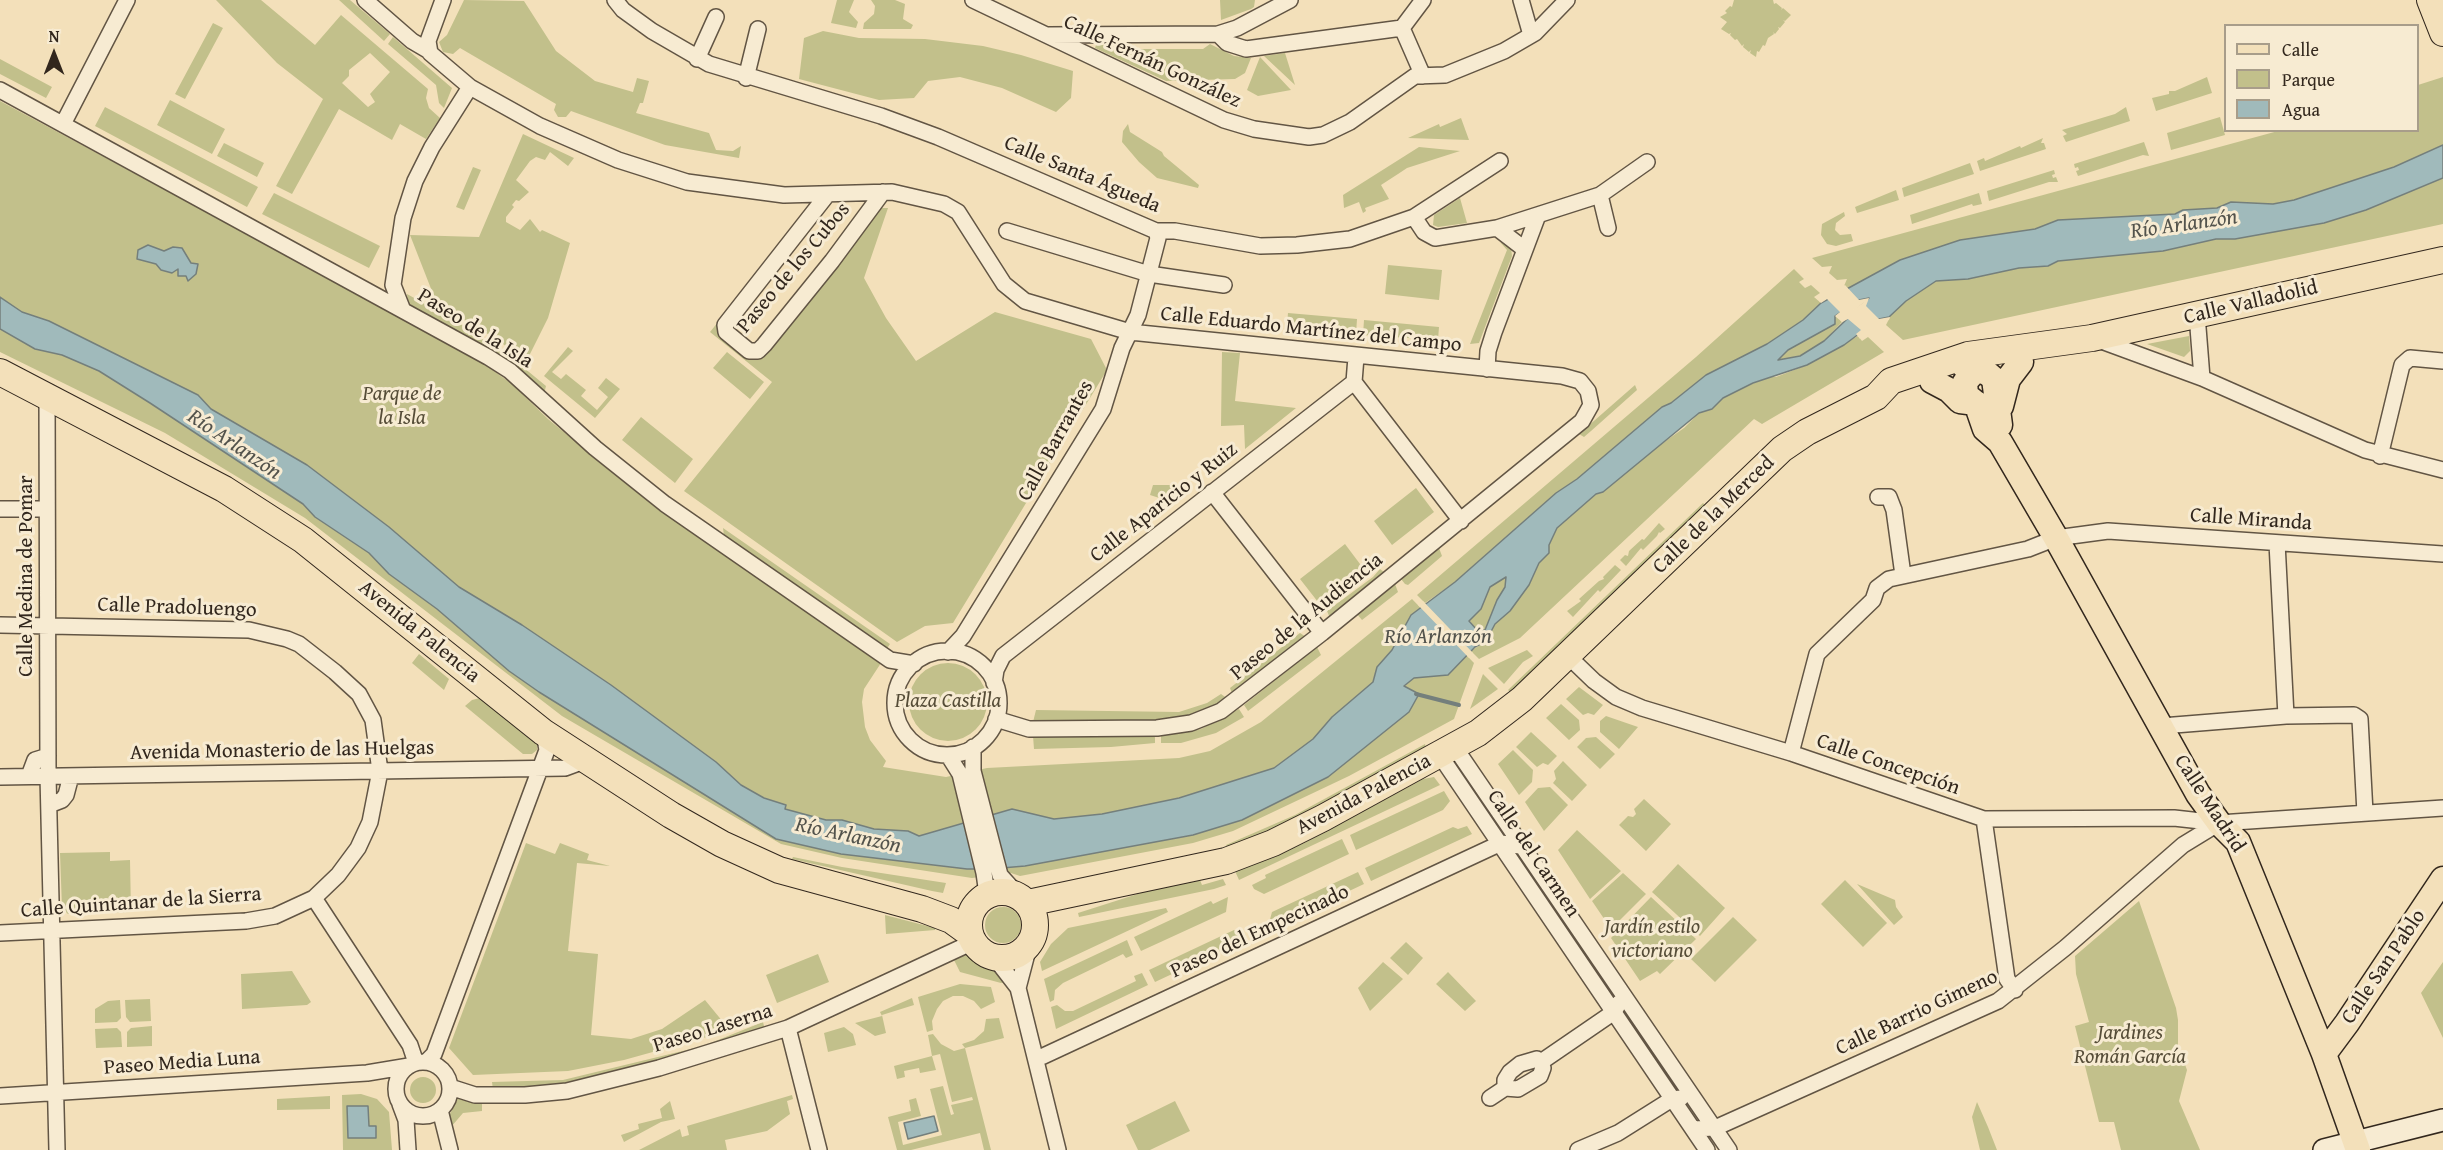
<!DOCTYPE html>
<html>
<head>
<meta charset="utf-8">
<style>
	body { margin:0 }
	#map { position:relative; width:2443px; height:1150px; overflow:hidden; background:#f3e0ba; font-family:"Gentium Book Plus",serif }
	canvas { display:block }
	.legend { position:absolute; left:2224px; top:24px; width:195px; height:108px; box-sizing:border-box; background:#f7ebd2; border:2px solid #a89d8a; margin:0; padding:8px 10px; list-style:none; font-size:18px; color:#32271d }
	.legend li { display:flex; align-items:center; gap:12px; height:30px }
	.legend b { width:30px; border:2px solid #a89d8a }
	.north { position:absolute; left:24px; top:24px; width:60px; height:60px; -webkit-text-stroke:4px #f7ebd2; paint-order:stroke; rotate:0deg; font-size:16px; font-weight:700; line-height:24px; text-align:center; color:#32271d }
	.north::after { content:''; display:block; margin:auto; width:21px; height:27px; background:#32271d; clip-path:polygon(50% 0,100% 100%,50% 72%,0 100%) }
</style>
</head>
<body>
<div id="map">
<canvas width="2443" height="1150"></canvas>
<ul class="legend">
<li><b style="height:8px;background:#f3e0ba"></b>Calle</li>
<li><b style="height:16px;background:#c2c08b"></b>Parque</li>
<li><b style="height:16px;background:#a0babb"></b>Agua</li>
</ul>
<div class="north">N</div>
</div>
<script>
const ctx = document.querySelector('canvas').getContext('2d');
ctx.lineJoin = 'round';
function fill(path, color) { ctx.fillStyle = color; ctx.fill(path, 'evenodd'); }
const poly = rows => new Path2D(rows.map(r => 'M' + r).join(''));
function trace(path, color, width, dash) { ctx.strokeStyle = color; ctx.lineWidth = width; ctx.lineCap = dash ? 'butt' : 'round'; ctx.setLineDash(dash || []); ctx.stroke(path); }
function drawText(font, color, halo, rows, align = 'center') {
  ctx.font = font + ' "Gentium Book Plus",serif'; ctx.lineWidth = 6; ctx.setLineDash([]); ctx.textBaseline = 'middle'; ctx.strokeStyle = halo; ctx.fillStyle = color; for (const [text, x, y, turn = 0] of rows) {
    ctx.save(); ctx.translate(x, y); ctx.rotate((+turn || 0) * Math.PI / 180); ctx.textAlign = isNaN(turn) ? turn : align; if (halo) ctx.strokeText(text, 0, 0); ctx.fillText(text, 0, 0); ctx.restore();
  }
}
fill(poly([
	[216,0,261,0,315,45,341,15,428,89,426,98,429,108,440,118,426,139,400,124,392,140,339,109,292,194,276,186,323,99,277,63],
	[370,53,390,72,370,94,375,102,368,107,342,83,349,76,349,70],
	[339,0,350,0,390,34,384,41],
	[464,0,524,1,556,51,595,81,633,92,637,78,649,81,643,103,640,103,636,113,709,133,716,150,733,151,741,146,739,158,665,145,571,111,566,117,558,117,554,110,556,104,460,48,453,54,443,52,439,42,447,35],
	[837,0,854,0,849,12,858,22,856,28,831,23],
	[871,0,895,0,905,4,903,19,913,25,911,29,863,29,864,23,874,14,875,6],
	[1220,0,1255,0,1254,7,1251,9,1221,20],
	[1734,0,1773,0,1774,4,1776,3,1782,8,1781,10,1783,8,1791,15,1785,21,1783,20,1785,22,1780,28,1778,27,1779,29,1775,34,1773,32,1774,34,1768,38,1765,46,1763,45,1759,52,1757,51,1756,57,1750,53,1751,50,1749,52,1743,47,1744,44,1742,46,1737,39,1735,40,1730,35,1731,33,1729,34,1721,29,1727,22,1720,17,1727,13,1725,11,1730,6,1732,7],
	[213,23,223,28,185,99,175,94],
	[823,31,859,38,925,39,983,46,1021,55,1073,71,1071,98,1056,112,1002,88,960,77,928,81,914,98,879,100,799,79,804,38],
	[393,37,452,88,444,108,439,103,436,85,388,44],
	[1210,44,1234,56,1251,58,1245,73,1235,79,1166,81,1095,48,1096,45,1117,45,1121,49,1203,49],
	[1285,53,1295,85,1264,56],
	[1260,57,1291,90,1258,96,1247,90],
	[0,59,52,87,46,98,0,74],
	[2207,77,2212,93,2156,111,2152,98,2169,94,2169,91,2175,91],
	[2443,77,2443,224,1903,340,1886,325,1890,317,1879,319,1869,299,1859,300,1844,286,1847,279,1837,280,1829,273,1832,266,1822,267,1812,258,2278,131,2418,130,2418,85],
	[170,100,225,129,212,154,157,125],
	[0,101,439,337,487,366,512,384,548,419,632,488,881,663,864,689,862,702,865,727,870,740,886,761,883,767,946,777,987,768,1179,758,1210,751,1261,722,1412,599,1474,663,1454,719,1349,776,1233,831,1193,843,1020,876,1011,873,972,878,842,858,781,844,562,716,305,518,165,433,0,352],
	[105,107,258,187,247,207,95,126],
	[2126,107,2130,121,2066,142,2063,136,2067,134,2062,130,2115,114],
	[2220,117,2225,135,2171,150,2167,133],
	[1461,118,1469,140,1408,138,1439,124,1440,127],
	[1128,124,1130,132,1162,152,1164,156,1199,185,1198,188,1157,178,1139,162,1122,142,1123,131],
	[523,134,574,158,568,166,550,152,545,160,536,157,530,161,516,180,529,192,519,201,516,200,512,205,514,207,506,217,506,222,520,230,530,219,540,232,542,230,570,243,548,318,526,362,498,340,437,304,410,235,479,237],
	[2043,138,2041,143,2044,143,2046,149,1980,171,1977,161,1984,158,1985,161,2020,146,2021,148],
	[2144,142,2149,156,2143,155,2078,176,2076,171,2079,170,2078,167,2075,168,2074,164],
	[224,143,264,163,257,177,217,156],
	[1419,147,1460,151,1407,168,1398,174,1381,185,1389,199,1365,208,1366,211,1363,213,1359,202,1344,208,1343,195],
	[1970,163,1974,174,1904,197,1902,188],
	[473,167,481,170,464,210,456,207],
	[2054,170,2055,174,2052,175,2053,178,2056,177,2058,182,2049,182,1989,201,1987,191],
	[1896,190,1899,200,1857,213,1855,207],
	[274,193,380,246,369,268,262,214],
	[1979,193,1982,204,1973,206,1972,204,1912,224,1910,215],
	[1460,198,1467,223,1438,227,1433,225,1434,215],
	[878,208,888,208,864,278,886,318,916,361,995,312,1091,339,1107,370,953,623,925,626,897,642,684,491,772,382,710,332,809,209,721,326,752,358],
	[1844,212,1845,216,1836,223,1835,230,1840,235,1851,234,1853,241,1836,246,1827,244,1821,235,1822,224],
	[1500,242,1511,248,1512,256,1479,343,1470,344,1507,250],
	[1388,265,1442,270,1439,300,1385,294],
	[1794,269,1804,279,1799,282,1805,288,1811,285,1820,293,1814,297,1821,303,1803,320,1767,344,1706,375,1671,403,1662,407,1577,479,1556,493,1455,582,1425,603,1417,595,1696,357],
	[407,294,459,323,512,358,546,386,544,394,493,352,408,304],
	[1288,313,1357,319,1356,334,1287,325],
	[1835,316,1842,322,1824,341,1800,356,1777,360,1788,350,1835,324],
	[1364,320,1439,327,1438,340,1363,335],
	[1858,336,1862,341,1868,337,1884,352,1762,424,1754,419,1520,638,1479,659,1471,651,1486,641,1495,624,1510,611,1529,585,1539,563,1549,553,1549,545,1557,528,1596,494,1603,492,1640,459,1684,428,1699,413,1712,409,1723,398,1766,377,1776,377,1807,365],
	[2189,336,2190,351,2184,357,2147,344],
	[568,347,573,351,552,372,561,379,566,374,586,390,581,396,597,410,608,397,598,388,606,378,620,389,595,418,544,376],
	[727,352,764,382,750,399,713,368],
	[1222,352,1240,353,1235,401,1296,408,1245,449,1244,425,1221,426],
	[1635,385,1637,390,1591,431,1584,437,1579,434],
	[641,417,693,459,675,483,622,440],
	[1153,485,1187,485,1192,490,1175,503,1150,495],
	[1416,488,1434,512,1392,545,1374,521],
	[1703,503,1706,506,1511,693,1508,690],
	[1659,523,1665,529,1660,533,1659,532,1657,536,1643,550,1641,548,1626,566,1620,560,1625,555,1628,556,1629,551,1642,539,1644,540],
	[723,528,890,644,886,650,724,536],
	[1345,544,1363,568,1318,602,1300,579],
	[1439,548,1442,556,1408,585,1405,584,1401,579],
	[1615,565,1621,570,1600,592,1598,590,1573,617,1567,611,1581,601,1579,599,1599,581,1604,579,1603,577],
	[1380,569,1385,573,1330,618,1327,611,1373,577],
	[1506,577,1505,587,1497,600,1486,630,1477,630,1469,620,1481,609,1490,587],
	[1395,584,1398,592,1362,620,1357,614],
	[1300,633,1306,637,1233,696,1230,688],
	[1317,647,1321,655,1248,711,1244,705],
	[1527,650,1533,656,1523,662,1504,684,1488,668],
	[419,654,449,679,444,690,412,663],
	'909 702a39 39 0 1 1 78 0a39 39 0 1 1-78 0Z',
	[1483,674,1498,689,1470,709],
	[1579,687,1603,705,1594,715,1588,713,1583,715,1566,699],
	[1221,694,1228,699,1202,713,1174,720,1033,722,1036,710,1179,712,1207,703],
	[480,698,537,740,537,750,532,754,523,754,465,706,472,700],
	[1561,704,1579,720,1580,730,1569,740,1546,718],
	[1239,709,1244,717,1216,733,1181,743,1161,743,1161,736,1201,729],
	[1606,716,1638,727,1619,749,1600,732,1600,721],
	[1531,732,1557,756,1548,765,1543,763,1537,767,1516,747],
	[1033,736,1155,736,1155,743,1111,747,1034,749],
	[1596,737,1615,754,1600,769,1577,747,1586,738],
	[1425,744,1426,748,1296,820,1227,848,1226,845,1295,815],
	[1513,750,1533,770,1532,782,1519,795,1498,764],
	[1563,761,1587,785,1572,801,1553,783,1556,779,1554,771],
	[1434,777,1440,785,1239,880,1235,871,1304,843,1423,779],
	[1550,787,1568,805,1544,831,1525,802,1538,788],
	[1444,791,1450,801,1443,810,1356,850,1350,835],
	[1644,799,1671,824,1646,851,1619,825,1628,816,1633,817,1636,814,1634,809],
	[1467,826,1472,834,1371,881,1365,868,1453,827,1458,829],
	[1577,830,1621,871,1590,899,1558,850],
	[1342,839,1349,854,1264,894,1254,889,1252,885,1266,878,1265,875],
	[526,843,555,854,560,843,589,854,587,860,610,866,577,863,568,951,598,954,591,1035,631,1039,662,1029,705,1000,728,1028,721,1033,624,1060,568,1071,473,1075,449,1048],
	[110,852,110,861,130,860,131,912,68,914,62,908,60,853],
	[793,857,842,867,946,883,943,893,932,891,792,859],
	[1678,864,1725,908,1700,936,1652,892],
	[1532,865,1615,990,1615,1002,1525,870],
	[1358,872,1364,884,1271,928,1269,923,1272,912],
	[1623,873,1646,894,1611,929,1592,901],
	[1223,879,1226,885,1214,889,1079,917,1078,913,1147,891,1200,880,1202,885],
	[1845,880,1887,923,1863,947,1821,904],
	[1857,884,1895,900,1896,907,1903,917,1894,925],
	[1228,897,1226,912,1141,951,1134,937,1211,901,1213,904],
	[1651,897,1696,939,1660,974,1657,971,1640,981,1611,938],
	[2139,901,2176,1008,2178,1020,2178,1056,2182,1056,2187,1070,2179,1101,2200,1150,2121,1150,2114,1122,2099,1122,2075,1026,2089,1022,2076,974,2075,956],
	'985 925a18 18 0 1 1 36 0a18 18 0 1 1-36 0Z',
	[1166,908,1168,912,1042,971,1040,962,1051,944,1068,928],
	[885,915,935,928,935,930,886,934],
	[1733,917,1757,940,1715,982,1691,959],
	[1234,930,1245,934,1247,939,1155,982,1149,970],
	[1127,940,1133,955,1126,958,1123,954,1063,983,1055,990,1054,1000,1050,1002,1044,979],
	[1406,942,1423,958,1408,975,1390,958],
	[970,953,988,963,1006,982,1001,983,960,972,954,960],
	[818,954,829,982,777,1003,766,975],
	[1383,962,1403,979,1370,1011,1358,988],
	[2443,962,2443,1038,2421,993],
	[292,971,311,1002,307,1005,242,1009,241,974],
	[1448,972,1476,1001,1465,1011,1436,984],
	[1142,973,1148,985,1056,1029,1051,1007,1057,1005,1065,1011,1073,1011,1136,981,1134,976],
	[960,984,991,987,995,1002,981,1009,974,1001,963,996,953,996,943,1001,937,1009,932,1021,933,1030,927,1032,918,997],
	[912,998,914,1005,882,1015,886,1033,875,1036,855,1023,882,1016,880,1012],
	[150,999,151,1021,130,1022,126,1017,125,1000],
	[120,1000,121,1018,117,1022,95,1023,95,1009,108,1001],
	[999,1018,1004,1038,965,1048,991,1150,984,1150,980,1133,911,1150,897,1150,888,1117,911,1111,909,1100,916,1098,921,1116,898,1122,903,1145,942,1135,930,1089,943,1086,951,1115,954,1114,951,1105,973,1100,972,1097,952,1102,940,1054,932,1056,936,1070,920,1073,919,1068,904,1071,905,1077,897,1079,894,1066,932,1056,928,1035,933,1034,941,1044,954,1051,965,1048,962,1044,974,1040,984,1031,986,1019],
	[763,1022,765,1030,722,1045,566,1084,493,1090,492,1082,563,1080,703,1046],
	[152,1026,152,1046,127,1047,127,1032,131,1028],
	[844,1027,853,1034,856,1045,828,1052,824,1033],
	[117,1028,121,1032,122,1047,96,1048,95,1029],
	'410 1090a13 13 0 1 1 26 0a13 13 0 1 1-26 0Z',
	[361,1094,377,1099,389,1112,392,1150,343,1150,342,1095],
	[792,1095,793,1099,787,1101,790,1114,767,1131,725,1140,727,1150,639,1150,680,1129,682,1137,689,1135,687,1126],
	[330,1096,330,1109,277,1110,277,1099],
	[459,1096,482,1103,482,1111,463,1113,451,1127,449,1116],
	[670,1101,675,1119,661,1122,624,1142,621,1135,639,1129,638,1124,662,1118,660,1109],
	[1175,1101,1190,1131,1150,1150,1138,1150,1126,1125],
	[1977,1102,1988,1127,1997,1150,1980,1150,1972,1117]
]), '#c2c08b');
const water = poly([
	[2443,145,2443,178,2366,210,2324,223,2235,239,2216,239,2163,251,2058,261,2048,266,2019,268,1968,279,1936,281,1906,301,1889,317,1879,319,1844,345,1807,365,1753,383,1723,398,1712,409,1699,413,1603,492,1596,494,1557,528,1549,545,1549,553,1539,563,1529,585,1510,611,1495,624,1486,641,1475,647,1448,675,1414,678,1404,686,1419,694,1409,712,1328,777,1242,820,1193,835,1025,866,990,869,967,869,841,854,776,839,539,692,509,671,437,609,389,574,369,553,315,517,303,504,150,403,99,371,62,355,35,349,0,329,0,297,22,312,49,321,198,395,211,409,307,465,389,527,459,587,522,625,611,685,716,762,741,785,764,798,786,805,785,809,826,820,842,820,874,829,908,831,919,836,1012,809,1054,819,1102,814,1179,798,1274,768,1313,739,1332,717,1373,682,1377,667,1392,650,1411,615,1455,582,1556,493,1577,479,1662,407,1671,403,1706,375,1767,344,1803,320,1821,303,1900,260,1960,240,2035,229,2058,220,2175,214,2183,210,2217,208,2231,202,2273,204,2294,200,2394,167,2443,145],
	[1869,298,1824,341,1800,356,1778,360,1788,350,1835,324,1835,316,1859,300,1869,298],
	[1506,577,1505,587,1497,600,1485,630,1477,630,1469,621,1481,609,1490,587,1506,577],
	[148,245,164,251,173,247,182,248,191,263,198,264,196,274,188,281,186,276,178,276,178,269,172,273,161,270,156,264,137,259,138,250,148,245],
	[347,1106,368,1106,369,1126,376,1126,376,1138,348,1138,347,1106],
	[934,1116,938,1131,908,1139,904,1123,934,1116]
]);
fill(water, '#a0babb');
trace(water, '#747f7c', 1.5);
fill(poly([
	[1845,285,1859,300,1869,298,1866,306,1879,319,1890,317,1889,320,1880,322,1860,335,1860,339,1856,334,1861,330,1848,319,1842,322,1840,320,1864,302,1839,319,1835,316,1840,312,1827,299,1821,303,1819,301],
	[1423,601,1473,653,1469,658,1418,605]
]), '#f3e0ba');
trace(poly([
	[1416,694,1459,705]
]), '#747f7c', 4);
const minor = poly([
	[365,0,412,41,429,51],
	[443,0,428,41,430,53,470,87,540,126,618,160,687,182,784,195,892,192,944,204,958,212,1004,284,1025,301,1130,332,1562,376,1580,381,1588,391,1591,405,1582,421,1322,633,1221,711,1191,723,1157,728,1029,729,996,719],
	[615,0,623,10,652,31,709,64,881,116,938,137,1156,231,1175,231,1260,246,1297,245,1350,239,1414,217,1500,161],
	[973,0,1224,120,1254,129,1309,137,1323,135,1350,122,1415,76,1445,75,1504,51,1535,33,1567,0],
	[1521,0,1531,35],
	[1402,28,1423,76],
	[1218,34,1227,43,1246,49,1402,28,1423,0],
	[1049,35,1218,34,1237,28,1290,0],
	[697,59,716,17],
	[746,78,758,29],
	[0,90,488,357,510,371,595,448,665,504,890,660,914,664],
	[63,124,127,0],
	[827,195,725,325,726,332,749,351,758,351,764,345,832,261,883,192],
	[1600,195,1608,228],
	[1414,217,1424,232,1435,238,1497,228,1600,195,1647,162],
	[1497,228,1523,248],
	[1007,231,1149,274,1224,285],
	[402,308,393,285,403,218,415,181,432,147,470,87],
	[2197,315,2202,378],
	[2096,339,2202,378,2365,450,2443,470],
	[1487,369,1488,351,1494,332,1538,215],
	[1354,382,1461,521],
	[47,395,48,776,57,1150],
	[2380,456,2402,365,2410,358,2443,361],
	[1212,492,1322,633],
	[1878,497,1889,497,1894,510,1903,575],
	[0,509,47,509],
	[2277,543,2286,716],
	[0,625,249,630,287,639,299,644,335,672,359,694,373,720,380,771,370,822,358,848,338,875,314,898,275,916,246,921,0,933],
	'895 703a52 52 0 1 1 104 0a52 52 0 1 1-104 0Z',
	[948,652,963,636,1103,409,1122,348,1138,315,1158,238,1156,231],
	[1568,656,1594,681,1616,697,1642,708,1791,753,1984,819,2174,818,2219,823,2443,808],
	[994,683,996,670,1003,656,1354,382,1356,357],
	[2162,726,2286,716,2354,715,2360,719,2365,813],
	[1454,746,1729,1150],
	[973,747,973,771,1000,875,1020,897],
	[1791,753,1817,654,1873,600,1877,588,1889,579,2028,549,2056,538,2108,531,2443,554],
	[1439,754,1707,1150],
	[948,755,960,774,984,873,986,887,982,898],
	[29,776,35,760,48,756],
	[0,777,565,768,584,761],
	[49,805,62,800,66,795,71,776],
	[1984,819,2007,979,2015,990],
	[314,898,410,1045,416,1063],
	[1029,946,1018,988,1058,1150],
	[994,957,1018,988],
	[788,1028,819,1150],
	[1037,1059,1501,843,1520,846,1528,851],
	[1537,1059,1541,1062,1543,1068,1540,1076,1518,1089,1505,1088,1505,1080,1510,1072,1520,1064,1537,1059],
	[426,1062,434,1054,547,750,544,733],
	[1541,1062,1614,1012,1619,1003],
	'396 1089a27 27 0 1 1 54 0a27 27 0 1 1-54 0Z',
	[450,1087,475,1095,525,1095,567,1091,659,1068,788,1028,973,942],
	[0,1096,367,1073,409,1066],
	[1490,1098,1505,1088],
	[400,1104,406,1120,408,1150],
	[440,1110,450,1150],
	[1693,1129,1715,1128,1998,1001,2065,948,2183,845,2219,823],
	[1578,1150,1618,1133,1672,1099,1681,1098]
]);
const secondary = poly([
	[2324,1150,2443,1120]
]);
const primary = poly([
	[1963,365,1987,373,1994,379,2000,425],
	[1976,370,1965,382,1966,395,1976,403,1985,429,2000,442,2056,538,2198,794,2219,823,2238,842,2324,1054,2358,1150],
	[1932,381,1949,390,1960,401,1976,403],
	[2001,406,2008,379,2021,362],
	[2324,1054,2347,1023,2443,879]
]);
const trunk = poly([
	[2430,0,2443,33],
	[0,372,224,489,303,540,543,732,671,815,722,844,779,870,922,909,951,920,969,933],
	'969 925a33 33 0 1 1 66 0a33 33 0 1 1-66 0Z',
	[1028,903,1226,861,1273,843,1323,818,1478,733,1522,699,1782,449,1807,432,1876,397,1891,381,1968,355,2092,338,2443,260]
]);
trace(minor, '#625544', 18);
trace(secondary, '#32271d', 24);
trace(primary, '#32271d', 27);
trace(trunk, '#32271d', 28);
trace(minor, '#f7ebd2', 15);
trace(secondary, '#f7ebd2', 21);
trace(primary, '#f3e0ba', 24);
trace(trunk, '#f3e0ba', 26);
drawText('21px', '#32271d', '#f7ebd2', [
	["Calle Fernán González",1152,62,25],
	["Calle Santa Águeda",1082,175,23],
	["Paseo de los Cubos",794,268,-50],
	["Calle Valladolid",2251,303,-13],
	["Paseo de la Isla",475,329,32],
	["Calle Eduardo Martínez del Campo",1311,330,6],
	["Calle Barrantes",1056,441,-61],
	["Calle Aparicio y Ruiz",1164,503,-38],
	["Calle de la Merced",1714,515,-44],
	["Calle Miranda",2251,520,4],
	["Calle Medina de Pomar",27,576,-90],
	["Calle Pradoluengo",177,608,2],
	["Paseo de la Audiencia",1307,617,-39],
	["Avenida Palencia",419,632,39],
	["Avenida Monasterio de las Huelgas",282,751,-1],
	["Calle Concepción",1888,765,19],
	["Avenida Palencia",1364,795,-28],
	["Calle Madrid",2209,804,57],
	["Calle del Carmen",1533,854,56],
	["Calle Quintanar de la Sierra",141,903,-4],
	["Paseo del Empecinado",1260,932,-25],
	["Calle San Pablo",2384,967,-56],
	["Calle Barrio Gimeno",1917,1013,-25],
	["Paseo Laserna",713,1029,-17],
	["Paseo Media Luna",182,1063,-4]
]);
drawText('italic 21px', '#564d38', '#f7ebd2', [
	["Parque de",402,395],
	["la Isla",402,419],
	["Plaza Castilla",948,702],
	["Jardín estilo",1652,928],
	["victoriano",1652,952],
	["Jardines",2130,1034],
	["Román García",2130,1058]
]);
drawText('italic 22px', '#53534c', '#f7ebd2', [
	["Río Arlanzón",2184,225,-8],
	["Río Arlanzón",234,445,34],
	["Río Arlanzón",1438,637],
	["Río Arlanzón",848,836,12]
]);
</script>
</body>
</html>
